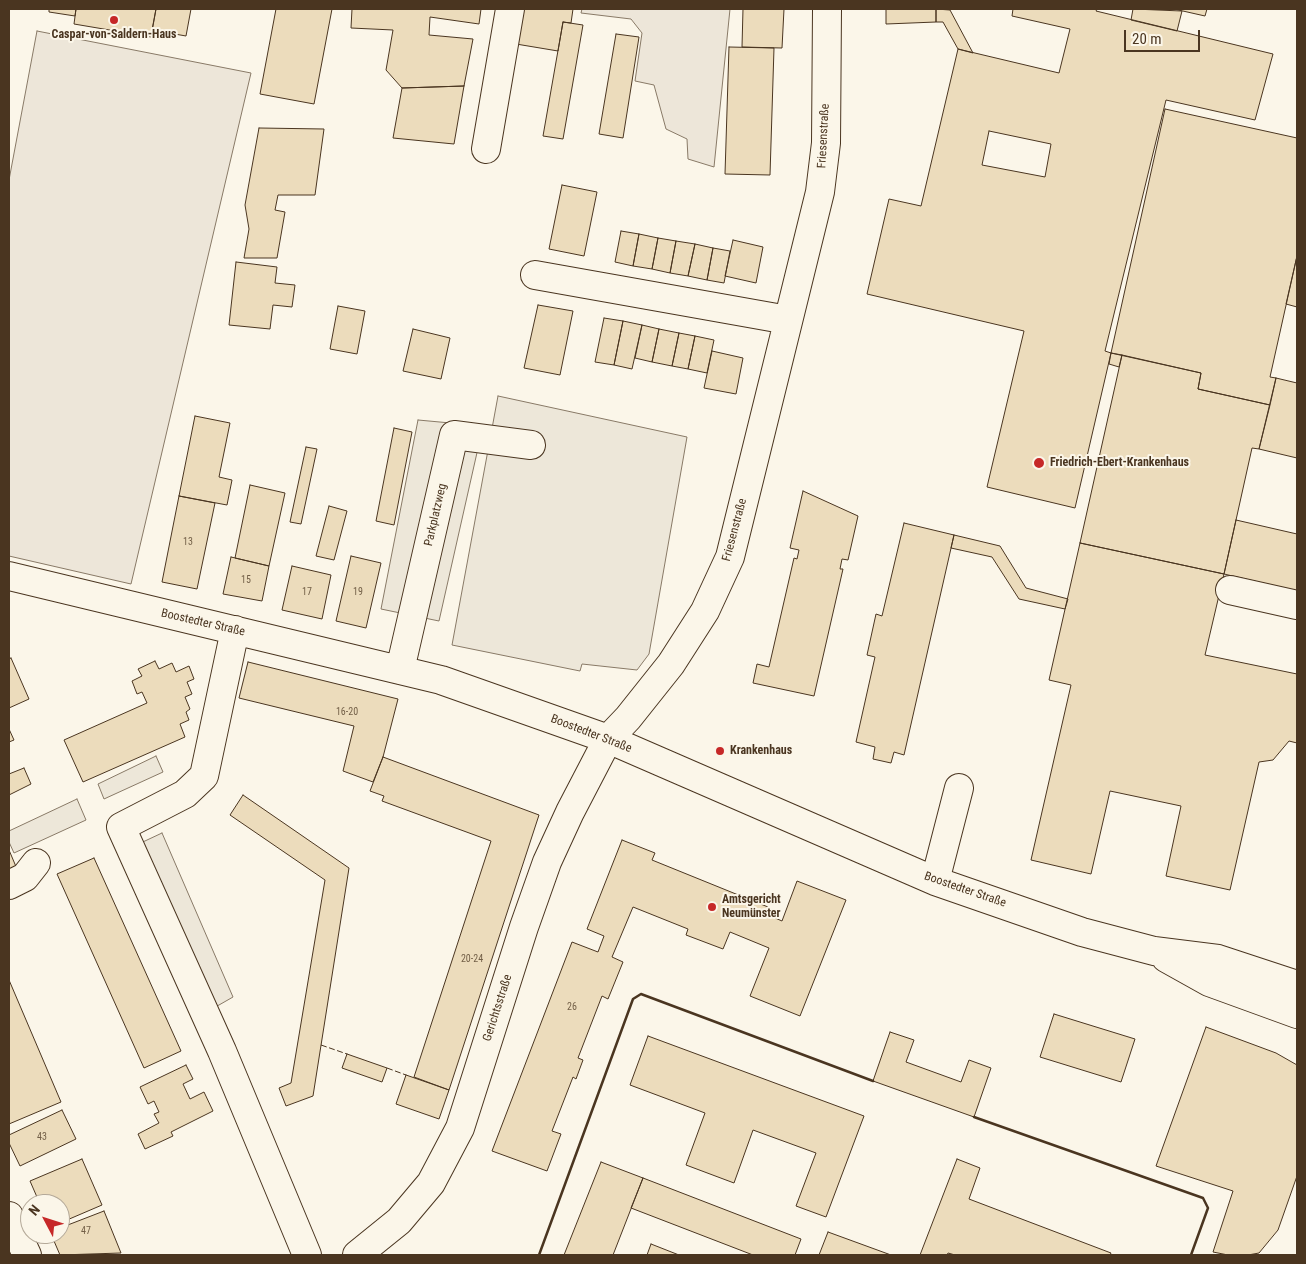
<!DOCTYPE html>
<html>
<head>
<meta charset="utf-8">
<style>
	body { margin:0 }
	#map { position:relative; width:1306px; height:1264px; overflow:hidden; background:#fbf6e9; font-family:"Roboto Condensed",sans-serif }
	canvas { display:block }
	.frame { position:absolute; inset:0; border:10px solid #4a3520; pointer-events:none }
	.north { position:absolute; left:20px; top:1194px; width:50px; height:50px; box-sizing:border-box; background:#fbf6e9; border:1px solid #b4a999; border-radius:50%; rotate:310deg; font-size:14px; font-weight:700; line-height:20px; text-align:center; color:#4a3520 }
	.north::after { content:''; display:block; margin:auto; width:18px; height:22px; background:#c62828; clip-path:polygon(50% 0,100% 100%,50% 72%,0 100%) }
	.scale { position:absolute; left:1124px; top:30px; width:76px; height:22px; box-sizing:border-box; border:2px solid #4a3520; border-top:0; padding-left:6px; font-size:15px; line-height:18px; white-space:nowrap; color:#4a3520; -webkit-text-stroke:4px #fbf6e9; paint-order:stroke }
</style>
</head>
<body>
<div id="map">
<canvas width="1306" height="1264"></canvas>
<div class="frame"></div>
<div class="north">N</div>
<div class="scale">20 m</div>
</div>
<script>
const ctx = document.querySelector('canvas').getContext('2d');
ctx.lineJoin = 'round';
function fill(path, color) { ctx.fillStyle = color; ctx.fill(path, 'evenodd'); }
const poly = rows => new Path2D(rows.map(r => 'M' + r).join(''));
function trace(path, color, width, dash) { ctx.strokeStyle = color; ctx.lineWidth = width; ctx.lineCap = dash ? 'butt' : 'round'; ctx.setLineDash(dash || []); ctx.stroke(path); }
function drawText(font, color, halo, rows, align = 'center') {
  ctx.font = font + ' "Roboto Condensed",sans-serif'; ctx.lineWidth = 4; ctx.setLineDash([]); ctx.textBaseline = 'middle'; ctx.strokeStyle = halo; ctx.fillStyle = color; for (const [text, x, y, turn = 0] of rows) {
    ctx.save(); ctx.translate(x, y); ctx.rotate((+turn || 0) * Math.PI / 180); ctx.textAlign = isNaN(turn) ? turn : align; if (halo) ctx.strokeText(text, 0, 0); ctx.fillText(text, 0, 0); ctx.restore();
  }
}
const green = poly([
	[582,9,730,9,714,167,688,159,687,139,666,129,654,85,635,81,642,33,631,19,581,13,582,9],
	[37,31,251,73,131,584,9,556,9,180,37,31]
]);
fill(green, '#ede6d9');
trace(green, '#887966', 1);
const parking = poly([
	[498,396,687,437,649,654,637,670,582,664,580,671,452,645,498,396],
	[418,420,483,426,439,621,381,609,418,420],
	[156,756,163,772,104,799,98,784,156,756],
	[77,799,86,820,14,853,9,842,9,831,77,799],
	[162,833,233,997,205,1013,130,848,162,833]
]);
fill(parking, '#ede7d9');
trace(parking, '#887966', 1);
const building = poly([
	[49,9,76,9,75,16,49,12,49,9],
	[76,9,156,9,151,37,74,24,76,9],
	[156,9,191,9,186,36,152,30,156,9],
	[276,9,332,9,314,104,260,94,276,9],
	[352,9,481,9,479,24,430,17,429,35,473,39,464,86,402,88,386,70,393,30,351,28,352,9],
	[516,9,573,9,571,23,563,22,558,51,510,43,516,9],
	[743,9,784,9,782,48,742,47,743,9],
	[886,9,936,9,936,22,886,24,886,9],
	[936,9,950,10,973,53,958,49,943,22,936,22,936,9],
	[1013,9,1097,9,1096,11,1273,54,1255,120,1166,100,1105,351,1111,353,1075,508,987,487,1024,331,867,294,889,199,921,206,958,49,1059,73,1070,29,1012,16,1013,9],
	[989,131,1051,144,1045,177,982,165,989,131],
	[1133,9,1182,11,1177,31,1131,20,1133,9],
	[1174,9,1207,9,1205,16,1174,9],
	[563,22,583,25,563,139,543,136,563,22],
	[616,34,639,37,623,138,599,134,616,34],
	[729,47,774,48,770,175,725,174,729,47],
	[464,86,454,144,393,138,402,88,464,86],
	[1165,109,1297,138,1297,256,1270,377,1276,378,1270,405,1198,389,1201,373,1111,353,1165,109],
	[259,128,324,129,315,195,278,195,275,210,285,212,277,258,244,258,249,229,245,205,259,128],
	[562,185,597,192,584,256,549,249,562,185],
	[621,231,639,234,633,266,615,262,621,231],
	[639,234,658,238,652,269,633,266,639,234],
	[658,238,676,241,670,273,652,269,658,238],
	[733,240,763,247,756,283,725,276,733,240],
	[676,241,695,244,688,276,670,273,676,241],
	[695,244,713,248,707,280,688,276,695,244],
	[713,248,730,251,724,283,707,280,713,248],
	[1297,256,1297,307,1286,304,1297,256],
	[236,262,277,267,275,283,295,285,292,307,273,305,270,329,229,325,236,262],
	[538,305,573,311,560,375,524,368,538,305],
	[338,306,365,311,357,354,330,349,338,306],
	[604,318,623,321,614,365,595,362,604,318],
	[623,321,642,325,632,369,614,365,623,321],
	[642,325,659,329,652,362,635,358,642,325],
	[413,329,450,338,441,379,403,371,413,329],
	[659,329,679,333,672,366,652,362,659,329],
	[679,333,695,336,688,369,672,366,679,333],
	[695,336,714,340,707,373,688,369,695,336],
	[712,351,743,358,736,394,704,388,712,351],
	[1111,353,1122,355,1119,367,1109,364,1111,353],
	[1122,355,1201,373,1198,389,1270,405,1259,449,1252,448,1224,574,1080,543,1122,355],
	[1276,378,1297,383,1297,458,1259,449,1276,378],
	[195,416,230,423,219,477,232,480,227,505,179,496,195,416],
	[394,428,412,432,394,525,376,521,394,428],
	[306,447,317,449,301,524,290,522,306,447],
	[250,485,285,493,269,566,235,558,250,485],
	[803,491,858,516,848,560,842,559,840,569,843,569,814,696,753,683,757,664,769,667,794,558,797,559,799,550,790,548,803,491],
	[179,496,215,503,197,589,162,582,179,496],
	[329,506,347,511,334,560,316,556,329,506],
	[1236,520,1297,534,1297,591,1224,574,1236,520],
	[904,523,954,535,904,755,894,752,891,763,873,759,875,747,856,742,875,657,867,655,876,614,882,616,904,523],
	[954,535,1000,546,1026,588,1068,599,1065,609,1019,599,992,557,951,548,954,535],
	[1080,543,1224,574,1205,655,1297,674,1297,743,1289,741,1273,760,1259,762,1230,890,1166,876,1181,806,1110,791,1091,874,1031,860,1071,685,1049,680,1080,543],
	[351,556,381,563,366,628,336,621,351,556],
	[231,557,269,566,262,601,223,594,231,557],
	[292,566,331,575,322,619,282,610,292,566],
	[11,658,29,699,9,708,9,659,11,658],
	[155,661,159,669,172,663,176,672,189,666,194,679,187,682,192,694,185,697,190,709,186,712,189,720,180,724,185,737,83,782,64,740,147,703,142,692,137,694,132,681,142,676,138,669,155,661],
	[248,662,398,699,383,757,373,782,343,771,354,726,239,698,248,662],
	[9,729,14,740,9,742,9,729],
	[383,757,539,815,449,1090,414,1077,491,841,382,801,384,796,370,791,383,757],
	[24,768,31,784,9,795,9,774,24,768],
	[243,795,349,868,313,1096,286,1106,279,1088,291,1083,325,880,230,815,243,795],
	[622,840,655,853,652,860,768,907,766,914,782,921,797,881,846,900,800,1016,750,996,769,948,730,932,723,949,686,935,688,929,633,907,612,957,623,962,608,999,602,996,578,1058,583,1060,576,1079,573,1077,552,1131,561,1134,547,1171,492,1151,572,942,598,952,604,936,587,929,622,840],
	[9,850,17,869,9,872,9,850],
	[94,858,181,1051,144,1068,57,874,94,858],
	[9,980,61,1102,9,1124,9,980],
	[1054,1014,1135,1039,1121,1082,1040,1057,1054,1014],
	[1206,1027,1276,1053,1297,1065,1297,1176,1278,1230,1259,1253,1248,1255,1228,1255,1213,1252,1233,1191,1156,1166,1206,1027],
	[890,1032,914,1040,906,1062,961,1082,969,1060,991,1068,974,1117,873,1081,890,1032],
	[648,1036,864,1116,826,1217,796,1206,816,1153,753,1130,734,1183,686,1165,705,1113,630,1085,648,1036],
	[347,1054,387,1068,382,1082,342,1068,347,1054],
	[186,1065,193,1079,183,1084,190,1099,204,1092,213,1111,171,1132,173,1136,145,1149,138,1134,159,1123,154,1114,159,1112,154,1101,148,1104,140,1087,186,1065],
	[406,1075,449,1090,439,1119,396,1104,406,1075],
	[62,1110,76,1139,20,1166,9,1143,9,1135,62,1110],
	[82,1159,102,1205,60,1223,60,1204,40,1204,30,1181,82,1159],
	[957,1159,980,1168,969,1199,1111,1253,1110,1255,955,1255,948,1253,947,1255,920,1255,957,1159],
	[601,1162,643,1178,613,1255,564,1255,601,1162],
	[643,1178,801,1239,795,1255,753,1255,631,1208,643,1178],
	[104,1211,121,1253,60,1255,51,1234,60,1234,60,1228,104,1211],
	[828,1232,891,1255,819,1255,828,1232],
	[651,1244,679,1255,647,1255,651,1244]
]);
fill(building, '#ecdcbc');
trace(building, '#4a3520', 1);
const minor = poly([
	[486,149,510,9],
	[535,275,788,320],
	[9,576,441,680,608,739,935,881,1082,932,1154,951,1218,959,1297,985],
	[1230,590,1297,605],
	[235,630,204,776,185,794,121,827,222,1051,307,1255],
	[400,670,454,435,531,445],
	[935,881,959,788],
	[9,885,25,877,36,863],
	[1166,958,1209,982,1297,1014],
	[357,1255,399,1221,431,1183,460,1128,524,927,547,862,570,812,608,739,628,718,671,664,705,611,730,557,820,192,826,143,827,9]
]);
const major = poly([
	[9,1216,27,1255]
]);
trace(minor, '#4a3520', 30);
trace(major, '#4a3520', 30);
trace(minor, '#fbf6e9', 28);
trace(major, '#fbf6e9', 28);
trace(poly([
	[321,1045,347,1054],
	[387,1068,406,1075]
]), '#4a3520', 1, [6, 2.5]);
trace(poly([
	[974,1117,1203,1198,1208,1208,1191,1255],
	[539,1255,633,999,641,994,873,1081]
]), '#4a3520', 2.5);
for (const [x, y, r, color] of [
	[114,20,5,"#c62828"],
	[1039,463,6,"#c62828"],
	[720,751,5,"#c62828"],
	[712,907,5,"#c62828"]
]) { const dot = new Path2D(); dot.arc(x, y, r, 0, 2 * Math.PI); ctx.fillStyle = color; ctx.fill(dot); trace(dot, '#fbf6e9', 2); }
drawText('10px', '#725f47', null, [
	["13",188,542],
	["15",246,580],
	["17",307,592],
	["19",358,592],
	["16-20",347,712],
	["20-24",472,959],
	["26",572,1007],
	["43",42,1137],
	["47",86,1231]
]);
drawText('bold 12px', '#4a3520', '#fbf6e9', [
	["Caspar-von-Saldern-Haus",114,35,"center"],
	["Friedrich-Ebert-Krankenhaus",1050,463],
	["Krankenhaus",730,751],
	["Amtsgericht",722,900],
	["Neumünster",722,914]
], 'left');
drawText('12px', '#4a3520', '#fbf6e9', [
	["Friesenstraße",824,136,-87],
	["Parkplatzweg",436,515,-77],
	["Friesenstraße",735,530,-75],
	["Boostedter Straße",203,623,13],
	["Boostedter Straße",591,734,21],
	["Boostedter Straße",965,890,19],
	["Gerichtsstraße",498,1008,-72]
]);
</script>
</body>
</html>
